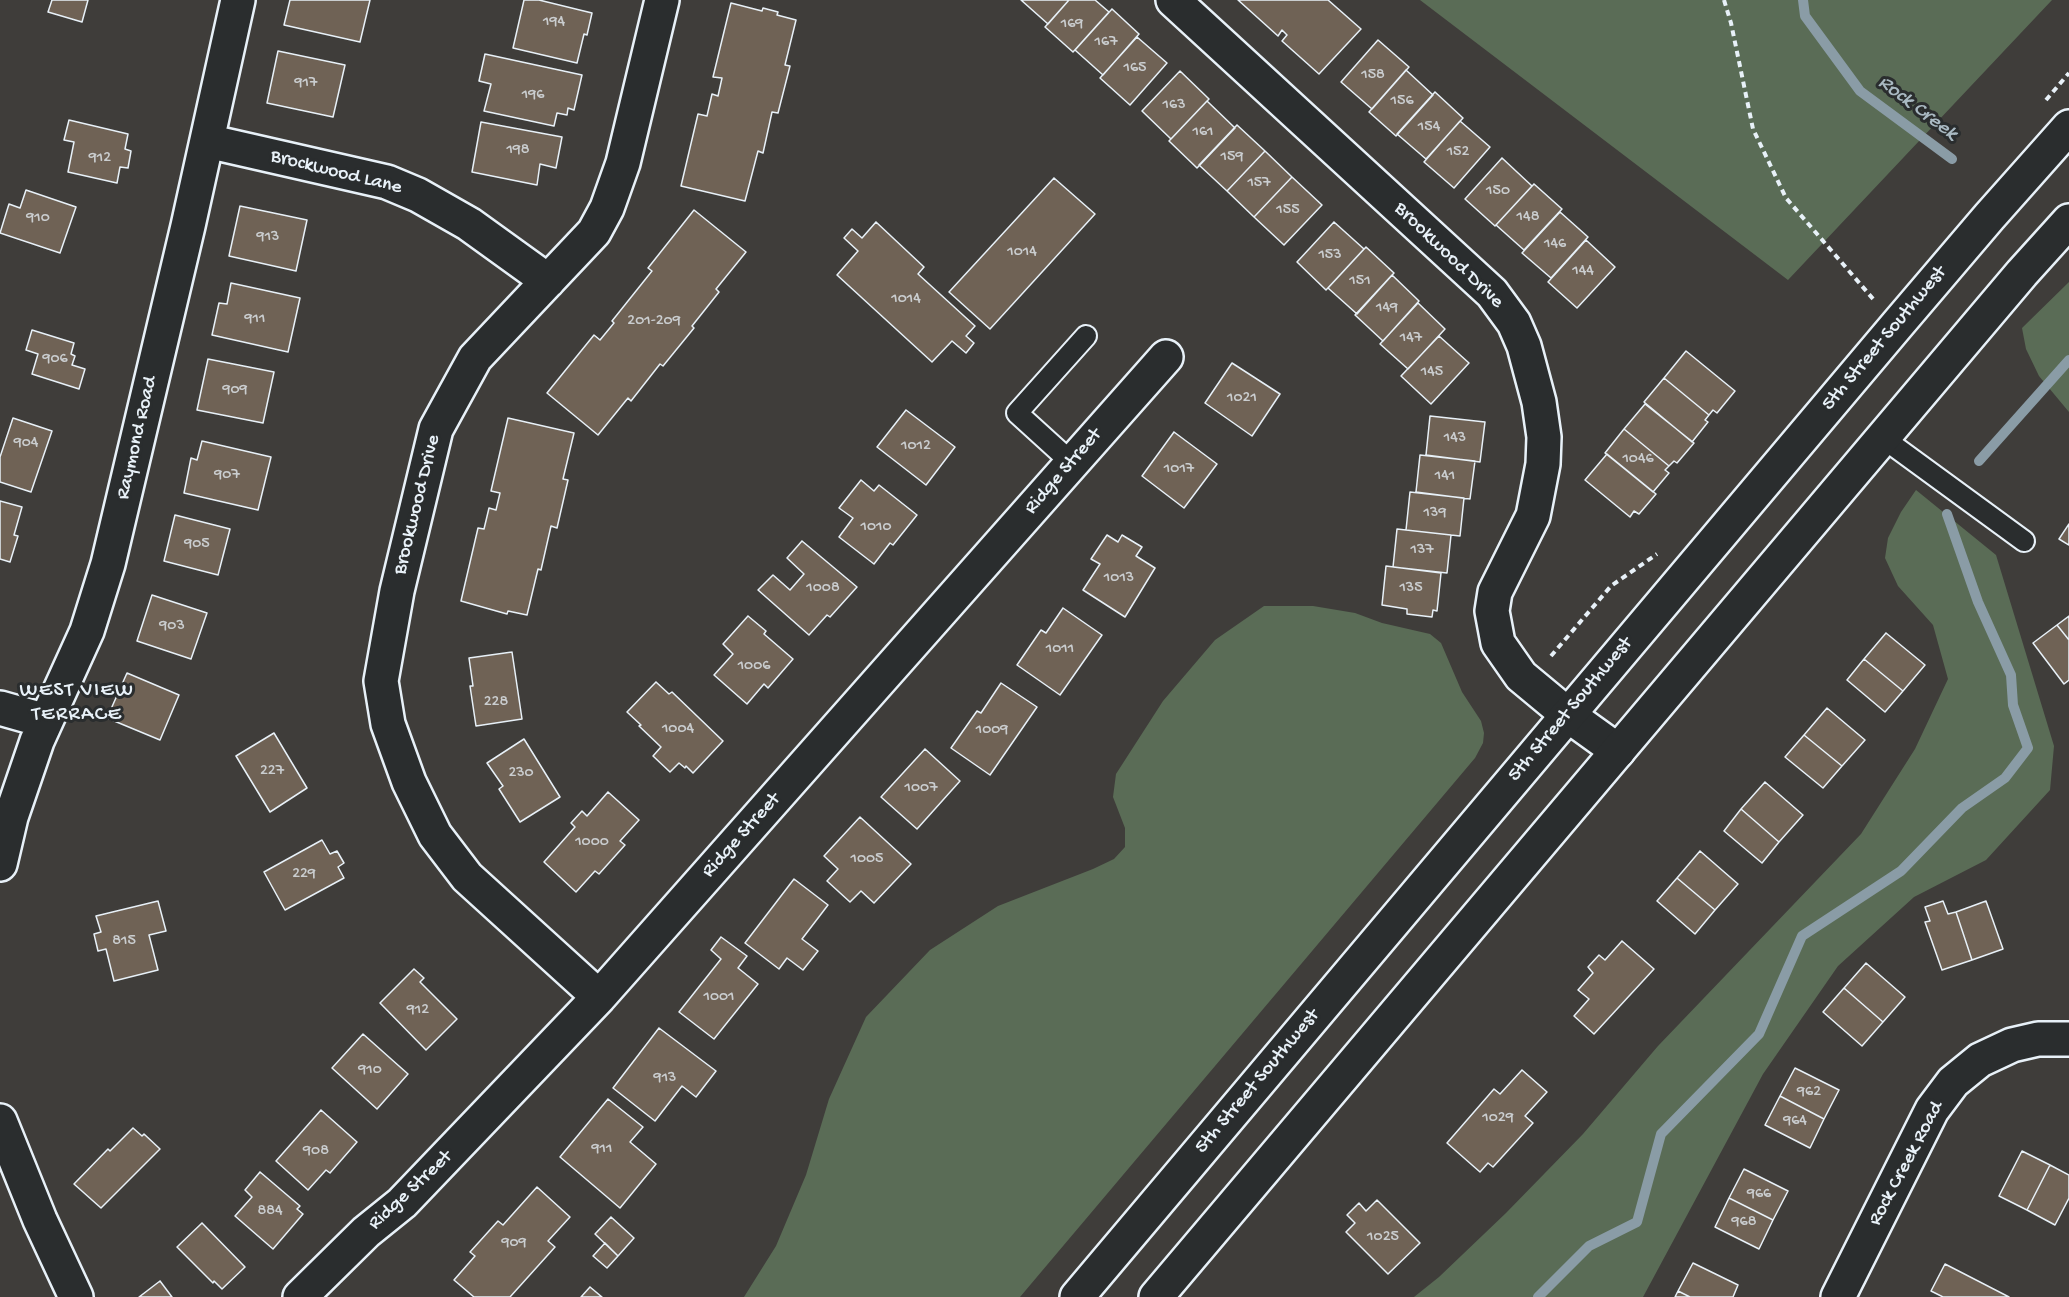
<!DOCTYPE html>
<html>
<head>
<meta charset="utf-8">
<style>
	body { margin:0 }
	canvas { display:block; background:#3f3d3a }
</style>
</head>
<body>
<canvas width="2069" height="1297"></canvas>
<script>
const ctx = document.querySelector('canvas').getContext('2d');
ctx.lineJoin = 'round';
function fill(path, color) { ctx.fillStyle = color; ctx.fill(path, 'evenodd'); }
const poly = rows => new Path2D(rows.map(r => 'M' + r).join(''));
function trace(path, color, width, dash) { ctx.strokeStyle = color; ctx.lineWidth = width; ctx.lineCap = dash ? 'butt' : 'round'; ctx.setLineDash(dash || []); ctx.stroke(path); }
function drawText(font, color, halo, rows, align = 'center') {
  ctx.font = font + ' "Gochi Hand",sans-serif'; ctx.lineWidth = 6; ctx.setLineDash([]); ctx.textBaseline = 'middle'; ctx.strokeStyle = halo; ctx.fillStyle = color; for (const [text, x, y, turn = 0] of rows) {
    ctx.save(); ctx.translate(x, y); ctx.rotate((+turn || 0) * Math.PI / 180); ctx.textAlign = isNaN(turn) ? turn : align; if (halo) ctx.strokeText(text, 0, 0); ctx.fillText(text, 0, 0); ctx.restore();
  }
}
fill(poly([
	[1420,0,2052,0,1788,280],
	[2069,282,2069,412,2039,376,2026,349,2022,328],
	[1916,490,1996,555,2054,746,2050,790,1986,860,1914,897,1838,966,1763,1074,1643,1297,1414,1297,1439,1277,1506,1213,1583,1134,1658,1046,1861,834,1915,749,1948,679,1933,625,1898,586,1885,558,1888,538,1901,512],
	[1264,606,1313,606,1355,613,1382,623,1430,634,1441,643,1462,692,1481,721,1484,733,1483,743,1475,758,1020,1297,744,1297,776,1246,806,1175,829,1099,866,1017,930,950,998,906,1093,869,1114,859,1125,847,1125,828,1113,797,1116,774,1163,701,1215,640]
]), '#5a6c56');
trace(poly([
	[1803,0,1805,16,1860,91,1952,159],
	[1979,461,2069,360],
	[1538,1297,1589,1246,1637,1222,1661,1134,1759,1034,1802,936,1901,871,1962,808,2005,778,2028,748,2013,705,2011,675,1978,602,1947,514]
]), '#8a9ca6', 10);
const building = poly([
	[52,0,88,0,82,22,48,12,52,0],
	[290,0,370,0,360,42,284,25,290,0],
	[524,0,539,0,592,13,587,35,584,34,577,63,513,48,524,0],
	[1021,0,1069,0,1048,24,1021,0],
	[1069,0,1095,0,1109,12,1073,52,1045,27,1069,0],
	[1238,0,1328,0,1361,29,1319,74,1282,41,1287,35,1282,30,1278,36,1238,0],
	[731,3,762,11,763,8,778,12,777,15,796,20,785,65,790,66,778,113,772,112,763,153,758,151,745,201,681,186,698,114,707,116,712,94,718,96,722,78,713,77,731,3],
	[1112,9,1139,34,1103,75,1075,50,1112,9],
	[1137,37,1167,63,1130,105,1100,78,1137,37],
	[1378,40,1409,67,1372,109,1341,82,1378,40],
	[278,51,345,65,333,117,267,103,278,51],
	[485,54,582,75,574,110,568,108,567,115,557,113,554,126,484,111,491,84,479,81,485,54],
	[1406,70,1433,95,1396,136,1369,112,1406,70],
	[1180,71,1209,99,1171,139,1142,111,1180,71],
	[1435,92,1463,118,1426,159,1397,134,1435,92],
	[1207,101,1235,128,1197,168,1169,141,1207,101],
	[69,120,128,134,125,149,131,151,128,168,120,167,117,183,68,172,74,142,64,140,69,120],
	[1460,121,1490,147,1454,188,1424,162,1460,121],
	[481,122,562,137,556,168,540,164,537,185,472,172,481,122],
	[1237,125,1265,151,1227,191,1199,165,1237,125],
	[1265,151,1292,177,1254,217,1227,191,1265,151],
	[1502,158,1532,186,1495,226,1465,199,1502,158],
	[1292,177,1322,205,1284,245,1254,217,1292,177],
	[1054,178,1095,214,990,329,949,292,1054,178],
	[1534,184,1562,209,1524,250,1496,225,1534,184],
	[26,190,76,207,60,253,0,233,9,204,20,208,26,190],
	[240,206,307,220,296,271,229,256,240,206],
	[694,210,746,252,716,289,719,292,692,326,694,328,663,366,660,364,631,401,628,398,598,435,547,393,594,335,600,340,614,323,612,321,652,271,648,268,694,210],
	[1560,212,1588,237,1551,278,1522,253,1560,212],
	[876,222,924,267,918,274,975,326,966,336,974,343,966,353,952,341,932,362,837,275,858,251,844,238,852,229,862,238,876,222],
	[1334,222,1364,249,1326,290,1297,262,1334,222],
	[1586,240,1615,267,1577,308,1548,282,1586,240],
	[1366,247,1394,273,1357,314,1328,288,1366,247],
	[1392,275,1419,301,1383,341,1355,315,1392,275],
	[231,283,300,298,288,352,212,335,219,303,227,304,231,283],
	[1418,303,1445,329,1408,369,1380,344,1418,303],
	[32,330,74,343,71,354,75,356,72,365,85,369,79,389,32,374,38,354,26,350,32,330],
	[1439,336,1469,363,1431,404,1401,376,1439,336],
	[1686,351,1735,391,1717,413,1713,410,1709,415,1664,378,1686,351],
	[208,359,274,372,263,423,197,410,208,359],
	[1232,363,1280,394,1252,436,1205,403,1232,363],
	[1664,378,1709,415,1705,420,1708,422,1692,442,1644,402,1664,378],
	[1645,404,1694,443,1677,463,1674,461,1669,466,1624,429,1645,404],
	[906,410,955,447,926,485,877,447,906,410],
	[1430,416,1485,422,1480,462,1426,455,1430,416],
	[13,418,52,431,31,492,0,482,0,457,13,418],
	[508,418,574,433,563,479,568,480,557,528,551,526,541,570,538,569,527,615,508,611,507,614,461,601,478,528,484,529,489,508,496,510,500,493,491,491,508,418],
	[1624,429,1669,466,1665,470,1669,473,1653,492,1605,453,1624,429],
	[1174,432,1217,464,1184,508,1142,476,1174,432],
	[202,441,271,457,258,510,184,493,191,458,197,460,202,441],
	[1607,454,1656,494,1639,514,1634,511,1630,517,1585,480,1607,454],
	[1420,455,1475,461,1470,499,1416,492,1420,455],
	[861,480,874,491,879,485,917,515,893,545,890,543,874,564,839,537,853,518,839,508,861,480],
	[1410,492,1464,498,1460,536,1406,530,1410,492],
	[0,501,22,507,14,535,18,536,10,562,0,559,0,501],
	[175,515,230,529,218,575,164,561,175,515],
	[2069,524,2069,545,2059,539,2069,524],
	[1397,529,1451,535,1447,573,1393,567,1397,529],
	[1107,535,1118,542,1122,535,1142,547,1136,556,1155,568,1125,617,1083,590,1100,564,1091,559,1107,535],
	[802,541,857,587,830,617,827,615,809,635,758,590,773,575,790,590,804,574,787,558,802,541],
	[1386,566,1441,573,1437,611,1433,610,1432,617,1407,614,1407,609,1382,605,1386,566],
	[152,595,207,613,191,659,137,641,152,595],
	[1063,608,1102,635,1060,695,1017,665,1041,630,1046,633,1063,608],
	[748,616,766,631,764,634,793,659,768,688,764,684,747,704,714,675,733,654,723,644,748,616],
	[2069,616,2069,640,2057,625,2069,616],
	[2057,625,2069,640,2069,680,2064,684,2033,643,2057,625],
	[1886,633,1925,665,1903,691,1864,659,1886,633],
	[512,652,522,719,476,726,470,686,473,686,469,658,512,652],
	[1864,659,1903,691,1885,712,1847,680,1864,659],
	[127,673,179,695,160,740,107,718,127,673],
	[656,682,669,694,672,692,723,741,693,773,686,766,685,768,679,763,670,772,653,756,661,747,639,726,641,725,627,712,656,682],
	[1001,683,1037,707,990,775,951,748,977,711,981,713,1001,683],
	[1827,708,1865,740,1842,766,1804,735,1827,708],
	[274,733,307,788,270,812,236,756,274,733],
	[1804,735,1842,766,1823,788,1785,757,1804,735],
	[524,739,560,797,520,822,499,789,503,786,487,763,524,739],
	[925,749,960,781,917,829,881,797,925,749],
	[1765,782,1803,815,1779,842,1741,809,1765,782],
	[608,792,639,820,620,841,625,845,599,874,595,871,576,892,544,862,575,827,571,823,582,811,587,816,608,792],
	[1741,809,1779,842,1762,863,1724,831,1741,809],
	[860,817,911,864,874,903,861,891,850,902,827,881,838,869,824,856,860,817],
	[322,840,330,854,337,851,344,863,338,867,344,878,285,910,264,872,322,840],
	[1700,851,1738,884,1715,910,1677,878,1700,851],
	[1677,878,1715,910,1695,934,1657,901,1677,878],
	[794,879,828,905,802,939,818,951,803,970,787,958,779,969,745,943,794,879],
	[158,901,166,931,149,935,158,970,114,981,106,949,98,951,94,934,101,932,96,916,158,901],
	[1943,901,1948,914,1956,912,1972,960,1942,970,1925,922,1930,921,1925,907,1943,901],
	[1986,901,2003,949,1972,960,1956,912,1986,901],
	[721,937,747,956,738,968,758,984,714,1039,679,1012,721,959,711,950,721,937],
	[1622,941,1654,969,1594,1034,1574,1016,1589,999,1578,990,1593,973,1588,967,1599,955,1605,960,1622,941],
	[1866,963,1905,997,1883,1022,1844,988,1866,963],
	[414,969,424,978,420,982,457,1019,426,1050,380,1003,414,969],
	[1844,988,1883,1022,1862,1046,1823,1012,1844,988],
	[659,1028,716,1071,696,1097,682,1086,655,1121,613,1088,659,1028],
	[363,1034,408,1074,377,1109,332,1068,363,1034],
	[1795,1068,1839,1090,1824,1119,1780,1096,1795,1068],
	[1522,1070,1547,1092,1525,1116,1533,1123,1493,1167,1488,1163,1480,1172,1447,1143,1494,1089,1500,1094,1522,1070],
	[1780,1096,1824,1119,1810,1148,1765,1125,1780,1096],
	[608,1099,643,1127,630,1142,656,1164,620,1208,560,1157,608,1099],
	[321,1110,357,1142,330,1173,326,1170,308,1190,276,1161,321,1110],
	[133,1128,142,1136,144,1134,160,1149,101,1208,74,1184,108,1149,110,1151,133,1128],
	[2022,1151,2050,1165,2027,1210,1999,1196,2022,1151],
	[2050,1165,2069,1175,2069,1198,2055,1225,2027,1210,2050,1165],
	[1744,1169,1788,1191,1773,1220,1729,1198,1744,1169],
	[260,1172,300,1206,297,1209,303,1214,273,1249,235,1216,252,1197,245,1190,260,1172],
	[537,1187,570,1217,548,1241,555,1247,510,1297,474,1297,454,1280,475,1256,470,1252,498,1221,503,1225,537,1187],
	[1729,1198,1773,1220,1759,1249,1715,1227,1729,1198],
	[1377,1200,1420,1243,1388,1274,1346,1232,1355,1223,1347,1215,1359,1203,1366,1211,1377,1200],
	[611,1217,634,1238,618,1256,595,1234,611,1217],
	[202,1223,245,1267,222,1289,214,1281,213,1283,177,1247,202,1223],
	[605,1243,618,1256,607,1268,593,1256,605,1243],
	[1693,1263,1738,1285,1733,1297,1690,1297,1678,1291,1693,1263],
	[1945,1264,2009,1297,1943,1297,1931,1291,1945,1264],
	[160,1281,172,1297,139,1297,160,1281],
	[590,1287,602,1297,581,1297,590,1287],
	[1678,1291,1690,1297,1675,1297,1678,1291]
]);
fill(building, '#6f6255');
trace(building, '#e8f1f8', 1.5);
const service = poly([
	[1883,438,2024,541],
	[1072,463,1017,413,1086,336]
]);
const minor = poly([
	[1173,0,1492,293,1514,323,1524,346,1539,402,1544,437,1543,464,1533,516,1495,592,1492,611,1498,643,1521,676,1568,715,1618,751],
	[207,141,387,182,418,195,469,224,548,281],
	[0,708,46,721],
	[0,864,11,817,37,741,87,631,108,564,188,226,238,0],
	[599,997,467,877,435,835,409,782,388,724,381,681,397,591,436,429,475,358,594,232,607,208,623,163,662,0],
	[0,1121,40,1220,76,1297],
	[300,1297,366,1232,402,1203,599,997,1166,357],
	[1838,1297,1932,1110,1953,1082,1980,1060,2012,1045,2038,1039,2069,1039]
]);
const secondary = poly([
	[1077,1297,1897,325,1989,217,2069,127],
	[1156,1297,2022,273,2069,221]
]);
trace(service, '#e8f1f8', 24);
trace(minor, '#e8f1f8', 38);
trace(secondary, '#e8f1f8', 38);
trace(poly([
	[1724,0,1731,23,1753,129,1786,198,1874,300],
	[2046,100,2069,73],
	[1551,656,1611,586,1657,554]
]), '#e8f1f8', 4, [6, 4.5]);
trace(service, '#2a2d2e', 20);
trace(minor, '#2a2d2e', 33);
trace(secondary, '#2a2d2e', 33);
drawText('16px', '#cacdcf', null, [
	["194",554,23],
	["169",1072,25],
	["167",1106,43],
	["165",1135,69],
	["158",1373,76],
	["917",306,84],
	["196",533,96],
	["156",1402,102],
	["163",1174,106],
	["154",1429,128],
	["161",1203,133],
	["198",518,151],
	["152",1458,153],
	["159",1232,158],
	["912",100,159],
	["157",1259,184],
	["150",1498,192],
	["155",1288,211],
	["148",1528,218],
	["910",38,219],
	["913",268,238],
	["146",1555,245],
	["1014",1022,253],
	["153",1330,256],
	["144",1583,272],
	["151",1360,282],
	["1014",906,300],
	["149",1387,309],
	["911",255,320],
	["201-209",654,322],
	["147",1411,339],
	["906",55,360],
	["145",1432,373],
	["909",235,391],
	["1021",1242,399],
	["143",1455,439],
	["904",26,444],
	["1012",916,447],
	["1046",1638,460],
	["1017",1179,470],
	["907",227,476],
	["141",1445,477],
	["139",1435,514],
	["1010",876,528],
	["905",197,545],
	["137",1422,551],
	["1013",1119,579],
	["1008",823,589],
	["135",1411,589],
	["903",172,627],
	["1011",1060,650],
	["1006",754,667],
	["228",496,703],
	["1004",678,730],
	["1009",992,731],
	["227",272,772],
	["230",521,774],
	["1007",921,789],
	["1000",592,843],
	["1005",867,860],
	["229",304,875],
	["815",124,942],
	["1001",719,998],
	["912",418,1011],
	["910",370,1071],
	["913",665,1079],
	["962",1809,1093],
	["1029",1498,1119],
	["964",1795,1122],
	["911",602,1150],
	["908",316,1152],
	["966",1759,1195],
	["884",270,1212],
	["968",1744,1223],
	["1025",1383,1238],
	["909",514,1244]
]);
drawText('20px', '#e8f1f8', '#2a2d2e', [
	["Brockwood Lane",336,173,14],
	["Brookwood Drive",1448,256,44],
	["5th Street Southwest",1885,339,-50],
	["Raymond Road",138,438,-77],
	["Ridge Street",1064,472,-49],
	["Brookwood Drive",418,505,-76],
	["5th Street Southwest",1571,710,-50],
	["Ridge Street",742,836,-48],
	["5th Street Southwest",1258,1082,-50],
	["Rock Creek Road",1907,1164,-62],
	["Ridge Street",411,1191,-43]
]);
drawText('italic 21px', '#a9b9c2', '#2a2d2e', [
	["Rock Creek",1917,109,37]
]);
ctx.letterSpacing = '1.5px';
drawText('21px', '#e8f1f8', '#2a2d2e', [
	["WEST VIEW",77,692],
	["TERRACE",77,716]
]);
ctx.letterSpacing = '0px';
</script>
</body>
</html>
